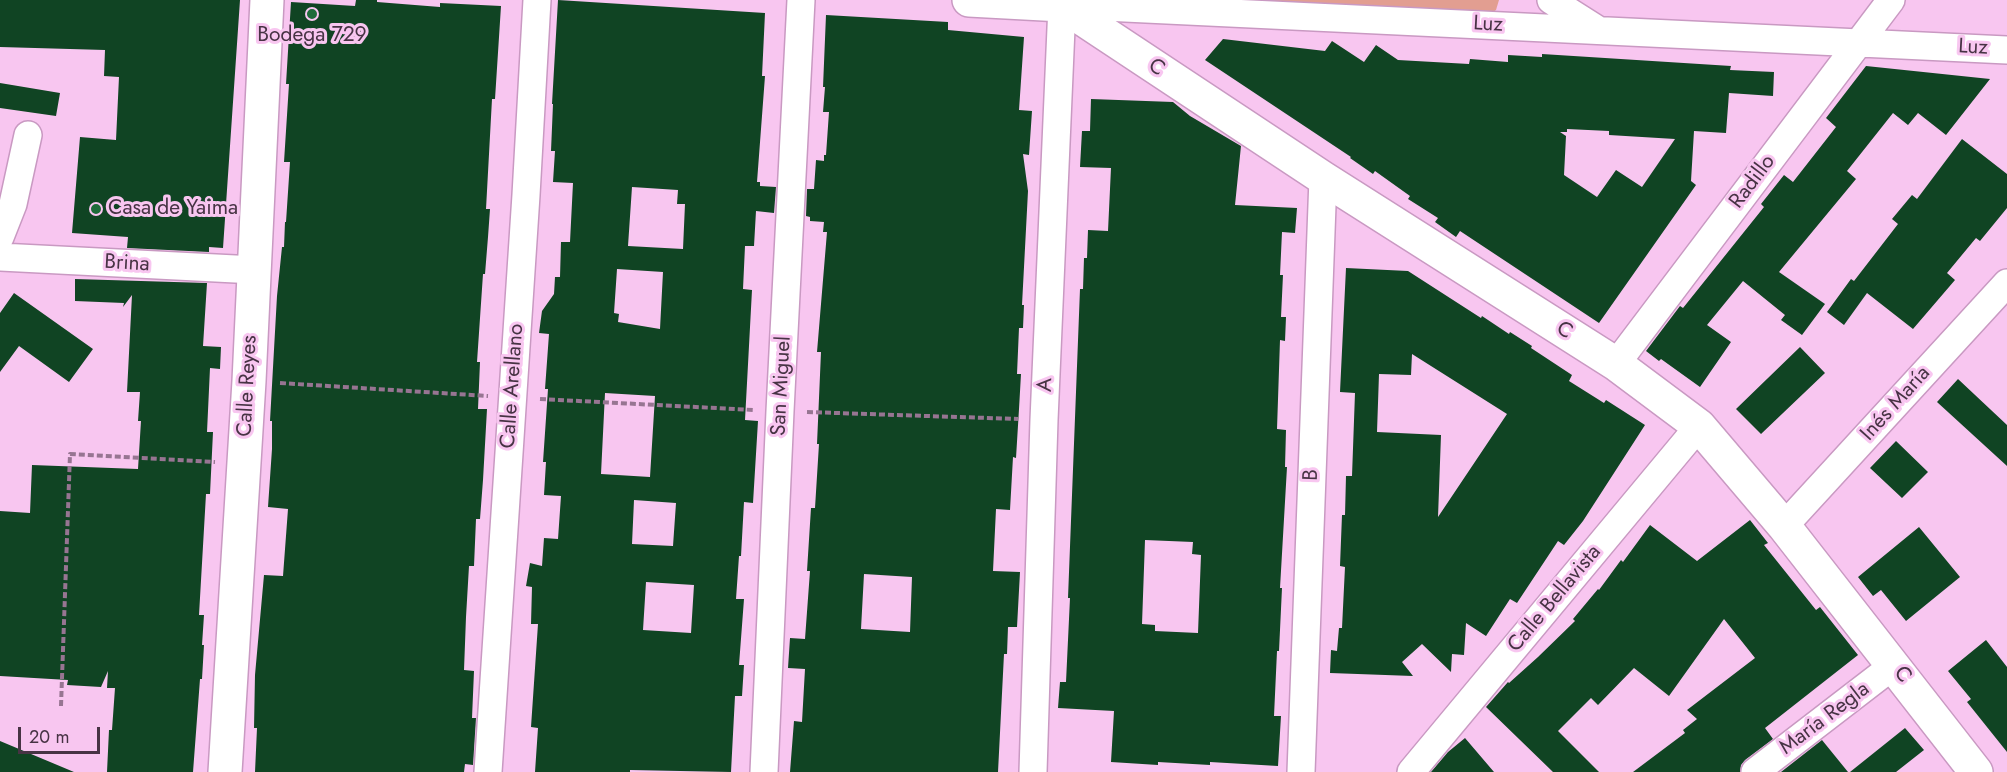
<!DOCTYPE html>
<html>
<head>
<meta charset="utf-8">
<style>
	body { margin:0 }
	#map { position:relative; width:2007px; height:772px; overflow:hidden; background:#f8c6f0; font-family:Jost,sans-serif }
	canvas { display:block }
	.scale { position:absolute; left:18px; top:727px; width:82px; height:27px; box-sizing:border-box; border:3px solid #473344; border-top:0; padding-left:8px; font-size:18px; line-height:21px; white-space:nowrap; color:#473344; -webkit-text-stroke:4px #f8c6f0; paint-order:stroke }
</style>
</head>
<body>
<div id="map">
<canvas width="2007" height="772"></canvas>
<div class="scale">20 m</div>
</div>
<script>
const ctx = document.querySelector('canvas').getContext('2d');
ctx.lineJoin = 'round';
function fill(path, color) { ctx.fillStyle = color; ctx.fill(path, 'evenodd'); }
const poly = rows => new Path2D(rows.map(r => 'M' + r).join(''));
function trace(path, color, width, dash) { ctx.strokeStyle = color; ctx.lineWidth = width; ctx.lineCap = dash ? 'butt' : 'round'; ctx.setLineDash(dash || []); ctx.stroke(path); }
function drawText(font, color, halo, rows, align = 'center') {
  ctx.font = font + ' Jost,sans-serif'; ctx.lineWidth = 6; ctx.setLineDash([]); ctx.textBaseline = 'middle'; ctx.strokeStyle = halo; ctx.fillStyle = color; for (const [text, x, y, turn = 0] of rows) {
    ctx.save(); ctx.translate(x, y); ctx.rotate((+turn || 0) * Math.PI / 180); ctx.textAlign = isNaN(turn) ? turn : align; if (halo) ctx.strokeText(text, 0, 0); ctx.fillText(text, 0, 0); ctx.restore();
  }
}
fill(poly([
	[1114,0,1499,0,1496,10,1480,21]
]), '#e29e91');
fill(poly([
	[0,0,240,0,223,248,209,247,209,252,127,248,128,237,72,233,80,137,116,140,119,77,104,76,105,50,0,47],
	[356,0,377,0,377,2,440,7,440,3,501,6,495,99,492,99,486,209,490,209,488,237,485,274,483,274,477,362,480,362,478,409,487,409,483,480,480,519,476,519,474,566,469,566,466,617,464,670,474,671,472,718,476,718,473,765,465,764,464,772,255,772,257,728,254,728,255,675,264,575,283,576,288,509,268,507,272,449,272,421,270,421,277,296,282,247,284,247,285,222,286,222,290,162,284,162,289,84,286,84,291,2,355,6],
	[558,0,765,13,762,76,765,76,757,182,760,182,760,186,776,187,774,213,756,211,754,246,745,246,743,289,752,290,745,420,758,421,753,503,744,502,741,556,739,556,736,599,744,599,739,665,744,665,742,696,735,696,731,772,630,770,630,772,535,772,538,728,531,727,538,624,531,624,532,587,526,586,530,563,542,566,544,538,558,539,561,496,544,495,546,462,543,462,548,389,545,389,549,334,539,333,542,311,554,294,555,277,560,277,561,242,570,242,573,183,553,182,555,151,551,151,553,104,552,104],
	[632,187,678,190,677,204,685,204,683,249,628,246],
	[617,269,663,272,660,329,618,322,619,314,614,313],
	[605,393,655,396,650,477,601,474],
	[634,500,676,503,673,546,632,544],
	[646,582,694,585,691,633,643,630],
	[826,15,948,22,948,30,1024,37,1019,110,1032,111,1029,155,1023,154,1028,191,1022,305,1024,305,1023,328,1019,328,1017,374,1021,374,1019,409,1016,458,1013,457,1010,510,996,509,993,571,1020,572,1017,627,1008,627,1007,654,1004,654,998,772,790,772,794,721,802,722,805,669,788,668,790,638,805,639,810,571,807,571,811,508,815,508,819,444,817,444,821,352,817,352,827,232,823,232,824,222,810,221,810,217,806,216,807,189,814,189,816,160,824,161,824,155,826,155,829,112,823,112,825,87,823,87],
	[864,574,912,577,910,632,861,629],
	[1223,39,1325,51,1332,41,1364,62,1376,45,1398,60,1469,64,1470,59,1508,62,1508,55,1542,57,1542,54,1731,66,1730,70,1774,72,1773,96,1729,93,1726,133,1694,131,1691,181,1696,185,1599,323,1460,231,1456,237,1435,222,1438,218,1408,199,1410,196,1375,171,1373,174,1350,158,1351,157,1205,60],
	[1567,129,1609,131,1609,135,1675,139,1642,187,1616,170,1597,197,1564,175,1566,136,1560,132,1567,132],
	[1866,66,1990,79,1946,135,1918,113,1908,125,1893,113,1847,171,1856,179,1779,272,1825,304,1802,335,1781,320,1785,315,1743,281,1707,325,1731,342,1700,387,1661,359,1659,361,1646,351,1680,306,1683,308,1764,207,1761,204,1784,175,1793,182,1836,127,1826,118],
	[0,83,60,93,56,116,0,108],
	[1091,99,1173,102,1190,116,1241,146,1235,205,1297,208,1295,233,1282,232,1280,275,1283,275,1281,317,1286,317,1285,341,1280,340,1277,429,1286,430,1285,467,1287,467,1280,588,1282,588,1279,651,1277,651,1274,716,1281,716,1278,766,1210,762,1210,765,1158,762,1158,765,1111,762,1114,711,1058,708,1060,682,1066,682,1070,598,1068,598,1080,289,1083,289,1084,258,1087,258,1088,230,1108,231,1111,168,1080,167,1082,131,1090,131],
	[1145,540,1193,542,1192,554,1201,555,1198,633,1155,631,1155,625,1142,624],
	[1962,139,2007,174,2007,208,1980,241,1976,238,1947,273,1955,280,1913,329,1867,293,1844,325,1827,312,1851,279,1854,281,1898,224,1892,219,1912,195,1917,199],
	[1346,268,1408,271,1481,318,1482,316,1509,334,1510,332,1532,346,1531,348,1572,375,1569,381,1604,403,1606,400,1645,425,1583,521,1564,545,1558,541,1517,603,1510,599,1486,636,1466,623,1464,655,1452,654,1451,672,1422,644,1402,662,1413,676,1330,673,1331,650,1337,651,1339,628,1342,628,1345,567,1340,566,1342,515,1345,515,1346,476,1352,476,1355,393,1340,392],
	[1412,354,1507,414,1438,517,1441,435,1377,432,1379,374,1411,375],
	[75,279,207,283,203,346,221,347,220,369,210,368,207,432,213,432,210,494,206,494,199,615,204,615,202,645,204,645,202,679,200,679,193,772,107,772,109,730,112,730,115,688,107,688,108,671,101,687,67,685,68,680,0,676,0,511,30,513,32,465,138,469,141,421,138,421,140,392,127,392,132,295,123,307,124,303,75,301],
	[14,293,93,349,69,382,19,346,0,372,0,313],
	[1800,347,1825,373,1761,434,1736,409],
	[1958,379,2007,425,2007,466,1937,402],
	[1896,441,1928,472,1902,498,1870,468],
	[1750,520,1768,543,1764,545,1816,610,1820,607,1858,655,1765,728,1773,739,1745,760,1741,765,1740,772,1633,772,1685,733,1683,730,1697,719,1687,710,1755,658,1724,619,1669,696,1634,668,1598,705,1591,698,1558,731,1599,772,1553,772,1486,707,1508,682,1509,683,1538,657,1575,621,1573,619,1598,589,1599,590,1621,560,1623,562,1650,525,1697,561],
	[1919,527,1960,577,1906,621,1881,590,1873,596,1858,577],
	[1986,640,2007,667,2007,752,1967,702,1971,699,1948,671],
	[1905,728,1924,750,1896,772,1850,772],
	[1465,738,1494,772,1431,772,1448,752],
	[1822,740,1848,772,1781,772],
	[0,741,74,772,0,772]
]), '#104423');
const minor = poly([
	[1551,0,1598,30],
	[1062,5,2007,50],
	[0,237,13,204,28,135],
	[0,257,255,270],
	[1616,364,1891,0],
	[1784,526,2007,283],
	[488,772,526,195,537,0],
	[764,772,780,411,801,0],
	[1033,772,1044,420,1062,5,1065,0],
	[1301,772,1323,178],
	[1411,772,1699,426],
	[1755,772,1894,665]
]);
const tertiary = poly([
	[969,0,1062,5],
	[1054,0,1323,178,1616,364,1699,426,1784,526,1976,772],
	[225,772,249,381,267,0]
]);
trace(minor, '#c999c2', 30);
trace(tertiary, '#c999c2', 36);
trace(poly([
	[280,383,488,396],
	[540,399,754,410],
	[807,412,1018,419],
	[61,706,70,454,215,462]
]), '#977592', 4, [6, 3]);
trace(minor, '#fff', 27);
trace(tertiary, '#fff', 33);
for (const [x, y, r, color] of [
	[312,14,6,"#1e6b3a"],
	[96,209,6,"#1e6b3a"]
]) { const dot = new Path2D(); dot.arc(x, y, r, 0, 2 * Math.PI); ctx.fillStyle = color; ctx.fill(dot); trace(dot, '#f8c6f0', 2); }
drawText('21px', '#473344', '#f8c6f0', [
	["Luz",1488,25,3],
	["Luz",1973,48,3],
	["C",1156,68,34],
	["Radillo",1753,182,-53],
	["Brina",127,264,3],
	["C",1564,331,32],
	["A",1046,385,-88],
	["Calle Reyes",248,386,-87],
	["Calle Arellano",513,386,-86],
	["San Miguel",782,386,-87],
	["Inés María",1896,404,-48],
	["B",1312,475,-88],
	["Calle Bellavista",1555,599,-50],
	["C",1902,675,52],
	["María Regla",1825,719,-37]
]);
drawText('21px', '#473344', '#f8c6f0', [
	["Bodega 729",312,36],
	["Casa de Yaima",108,209,"left"]
]);
</script>
</body>
</html>
